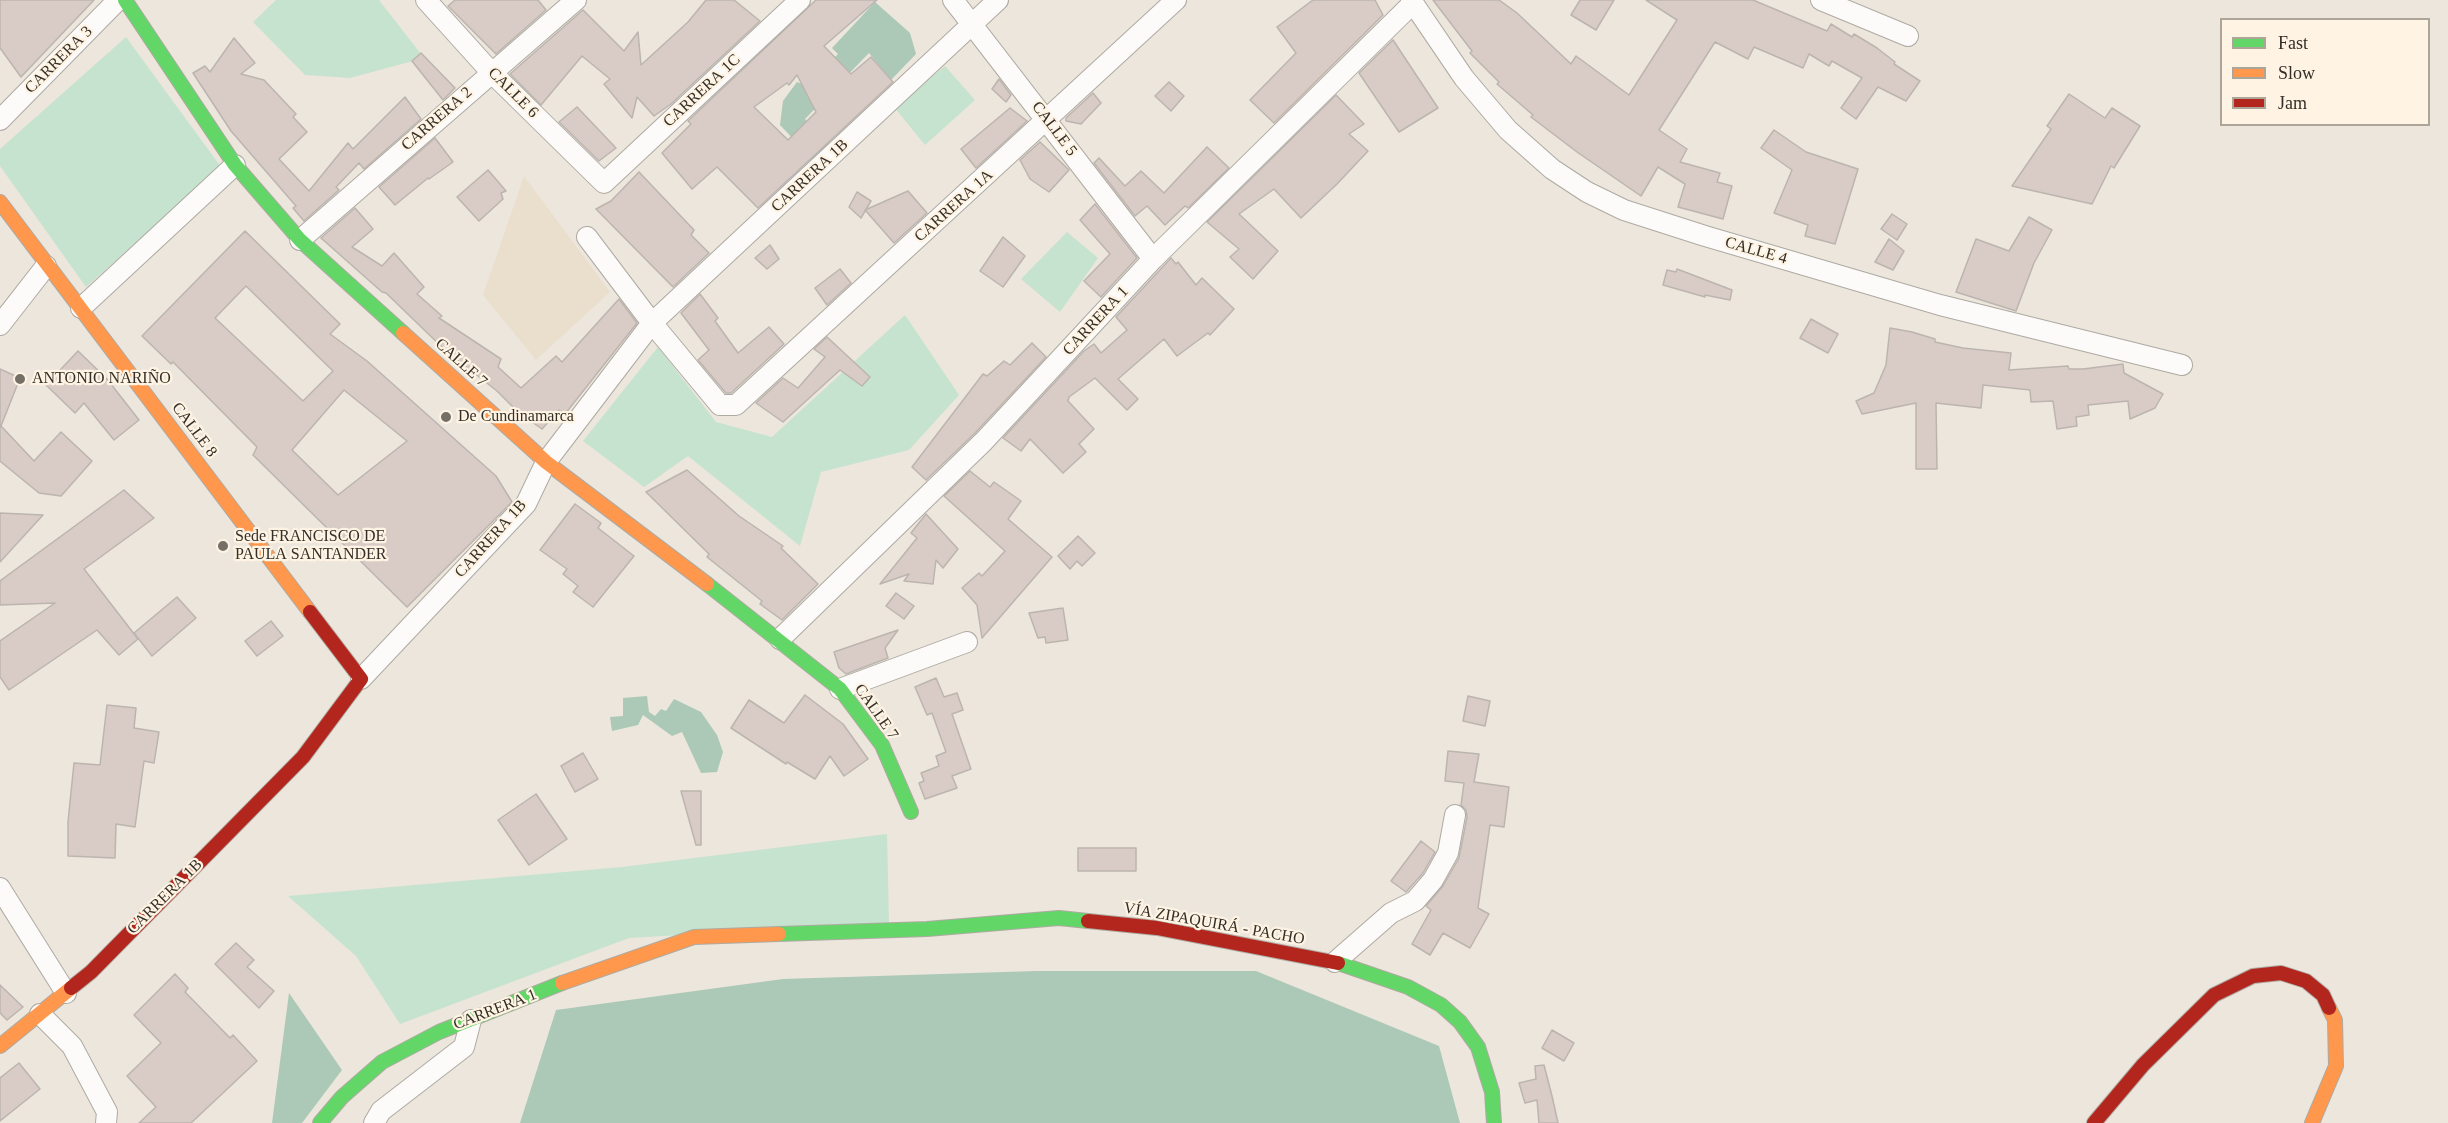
<!DOCTYPE html>
<html>
<head>
<meta charset="utf-8">
<style>
	body { margin:0 }
	#map { position:relative; width:2448px; height:1123px; overflow:hidden; background:#ece6dc; font-family:"Times New Roman",serif }
	canvas { display:block }
	.legend { position:absolute; left:2220px; top:18px; width:210px; height:108px; box-sizing:border-box; background:#fff4e3; border:2px solid #ada598; margin:0; padding:8px 10px; list-style:none; font-size:18px; color:#332f28 }
	.legend li { display:flex; align-items:center; gap:12px; height:30px }
	.legend b { width:30px; border:2px solid #ada598 }
</style>
</head>
<body>
<div id="map">
<canvas width="2448" height="1123"></canvas>
<ul class="legend">
<li><b style="height:8px;background:#63d668"></b>Fast</li>
<li><b style="height:8px;background:#ff974d"></b>Slow</li>
<li><b style="height:8px;background:#b3261e"></b>Jam</li>
</ul>
</div>
<script>
const ctx = document.querySelector('canvas').getContext('2d');
ctx.lineJoin = 'round';
function fill(path, color) { ctx.fillStyle = color; ctx.fill(path, 'evenodd'); }
const poly = rows => new Path2D(rows.map(r => 'M' + r).join(''));
function trace(path, color, width, dash) { ctx.strokeStyle = color; ctx.lineWidth = width; ctx.lineCap = dash ? 'butt' : 'round'; ctx.setLineDash(dash || []); ctx.stroke(path); }
function drawText(font, color, halo, rows, align = 'center') {
  ctx.font = font + ' "Times New Roman",serif'; ctx.lineWidth = 4.5; ctx.setLineDash([]); ctx.textBaseline = 'middle'; ctx.strokeStyle = halo; ctx.fillStyle = color; for (const [text, x, y, turn = 0] of rows) {
    ctx.save(); ctx.translate(x, y); ctx.rotate((+turn || 0) * Math.PI / 180); ctx.textAlign = isNaN(turn) ? turn : align; if (halo) ctx.strokeText(text, 0, 0); ctx.fillText(text, 0, 0); ctx.restore();
  }
}
fill(poly([
	[524,176,610,292,536,360,483,295]
]), '#eadfcd');
fill(poly([
	[276,0,379,0,424,58,350,78,305,75,253,22],
	[126,37,221,167,86,287,0,166,0,149],
	[945,66,975,100,925,145,894,107],
	[1067,232,1098,258,1060,312,1021,279],
	[905,315,959,395,909,450,821,472,800,546,688,456,644,487,583,441,658,347,716,422,772,437],
	[887,834,889,923,629,938,400,1024,356,956,288,896,622,867]
]), '#c6e3cf');
fill(poly([
	[875,2,910,33,916,54,891,80,869,53,805,119,829,145,813,160,780,125,783,101,797,82,807,86,838,54,832,48],
	[647,696,649,712,655,716,661,709,666,711,674,699,701,712,717,735,723,752,717,772,701,773,682,732,672,736,643,715,638,725,612,731,610,717,623,716,623,698],
	[1036,971,1256,971,1439,1046,1460,1123,520,1123,556,1010,783,979],
	[289,993,342,1070,302,1123,272,1123]
]), '#abc9b6');
const building = poly([
	[0,0,94,0,21,77,0,48,0,0],
	[455,0,538,0,546,10,496,54,448,6,455,0],
	[706,0,734,0,760,21,671,104,654,116,637,97,632,118,604,84,610,79,582,56,541,105,510,74,583,10,624,51,638,32,641,65,688,22,706,0],
	[816,0,877,0,824,46,851,74,871,57,893,82,758,208,717,167,692,189,662,153,691,124,688,121,816,0],
	[797,75,816,112,788,140,754,107,787,83,789,85,797,75],
	[1313,0,1375,0,1383,15,1274,123,1250,100,1296,53,1277,27,1313,0],
	[1433,0,1499,0,1517,13,1571,64,1576,56,1629,95,1677,20,1646,0,1753,0,1827,31,1831,24,1852,37,1854,34,1877,48,1895,62,1894,64,1920,81,1906,101,1878,87,1856,119,1841,108,1862,78,1832,61,1829,66,1809,54,1803,68,1754,47,1748,59,1715,42,1659,130,1687,149,1680,162,1720,173,1717,182,1732,186,1723,219,1678,207,1685,184,1658,167,1641,196,1577,152,1531,117,1533,115,1497,84,1499,82,1470,53,1472,51,1433,0],
	[1580,0,1614,0,1596,30,1571,15,1580,0],
	[234,38,255,63,241,74,264,80,296,114,293,117,307,132,279,159,309,191,348,143,353,149,405,97,421,119,364,169,359,163,336,187,339,190,304,221,293,208,296,206,231,131,193,73,205,66,210,72,234,38],
	[1393,40,1438,108,1399,132,1359,73,1393,40],
	[421,53,455,88,443,100,412,61,421,53],
	[999,79,1011,95,1006,102,992,89,999,79],
	[1169,82,1184,96,1171,111,1155,96,1169,82],
	[1093,93,1101,103,1081,124,1066,121,1066,118,1093,93],
	[2069,94,2105,118,2112,108,2140,126,2114,168,2111,166,2092,204,2012,186,2051,129,2047,126,2069,94],
	[1336,95,1364,124,1349,134,1368,151,1337,184,1301,218,1274,189,1239,214,1278,251,1253,279,1230,257,1239,249,1207,222,1336,95],
	[577,107,616,148,599,161,559,122,577,107],
	[1010,108,1027,121,976,168,961,149,1010,108],
	[1774,130,1806,152,1858,169,1835,244,1805,236,1808,225,1774,213,1792,170,1761,148,1774,130],
	[435,138,453,162,429,179,428,178,395,205,379,187,435,138],
	[1040,142,1069,170,1049,192,1030,179,1020,160,1040,142],
	[1207,147,1229,168,1188,208,1185,206,1165,225,1147,206,1135,216,1094,163,1099,158,1125,186,1141,171,1164,193,1207,147],
	[488,170,506,191,501,193,503,199,479,221,457,197,488,170],
	[639,172,694,230,691,235,709,253,673,287,596,209,611,201,639,172],
	[908,191,927,213,894,243,865,210,908,191],
	[857,192,871,201,861,218,849,207,857,192],
	[1095,204,1137,258,1101,297,1084,281,1110,254,1080,220,1095,204],
	[355,208,373,229,352,247,382,266,394,253,424,287,417,294,442,316,439,318,501,359,498,367,521,388,556,356,562,362,619,299,637,323,565,414,559,410,542,429,518,412,497,391,445,350,386,293,382,292,321,238,355,208],
	[1892,214,1907,224,1897,240,1881,229,1892,214],
	[2029,217,2052,230,2034,263,2016,311,1956,292,1976,239,2009,251,2029,217],
	[245,231,340,324,330,334,367,361,496,476,512,502,407,607,253,455,257,447,173,362,171,364,142,336,245,231],
	[246,286,333,371,303,401,215,318,246,286],
	[344,390,407,441,338,495,292,450,344,390],
	[1003,237,1025,256,1003,287,980,271,1003,237],
	[1889,239,1904,251,1893,270,1875,262,1889,239],
	[770,245,779,259,767,269,755,258,770,245],
	[1171,258,1176,264,1178,262,1196,285,1202,278,1234,309,1210,335,1208,333,1177,356,1164,339,1118,379,1138,399,1127,410,1095,378,1069,397,1068,401,1094,429,1079,444,1086,452,1063,473,1030,439,1021,451,1003,438,1084,351,1094,344,1101,353,1127,330,1116,317,1171,258],
	[840,269,851,283,827,305,815,288,840,269],
	[1677,269,1732,290,1730,300,1705,295,1705,297,1663,285,1667,270,1676,272,1677,269],
	[700,294,718,318,715,321,738,353,769,327,784,344,731,393,726,393,698,360,709,350,681,313,700,294],
	[1811,319,1838,334,1828,353,1800,338,1811,319],
	[1890,328,1912,332,1935,339,1935,342,1963,348,2011,353,2009,370,2068,366,2069,369,2083,369,2123,364,2124,373,2163,394,2155,408,2130,419,2128,401,2088,405,2089,415,2076,417,2077,426,2057,429,2053,401,2031,402,2030,390,1983,385,1981,408,1936,403,1937,469,1916,469,1916,403,1862,414,1856,401,1874,393,1886,365,1890,328],
	[827,337,870,377,862,386,840,370,783,422,756,403,783,378,798,388,825,357,814,349,827,337],
	[1032,343,1046,357,975,433,926,480,912,467,983,374,987,376,1004,361,1010,365,1032,343],
	[78,351,107,379,139,420,114,440,84,403,75,413,46,385,78,351],
	[0,369,20,378,1,426,34,461,61,432,92,461,61,496,39,493,0,461,0,369],
	[687,470,739,516,783,546,781,548,818,584,782,620,760,604,762,601,707,557,709,554,646,492,687,470],
	[970,471,990,487,994,482,1021,501,1008,519,1052,557,982,638,977,605,962,588,979,573,982,576,1005,551,944,496,970,471],
	[124,490,154,518,84,569,138,639,119,655,97,630,9,690,0,677,0,641,55,603,0,605,0,581,124,490],
	[575,504,601,523,598,528,634,556,593,607,573,592,578,586,563,574,567,569,540,550,575,504],
	[0,513,43,515,0,562,0,513],
	[926,514,958,549,943,568,936,560,933,584,904,581,909,574,880,584,917,538,911,533,926,514],
	[1078,536,1095,553,1082,566,1077,561,1070,569,1058,556,1078,536],
	[896,593,914,606,904,619,886,606,896,593],
	[177,597,196,618,152,656,134,633,177,597],
	[1063,608,1068,640,1046,643,1045,637,1038,638,1029,613,1063,608],
	[271,621,283,636,257,656,245,641,271,621],
	[898,630,885,648,888,658,846,674,839,668,834,652,898,630],
	[936,678,944,697,957,693,963,710,952,714,971,769,952,776,957,788,925,799,919,783,924,781,921,773,939,766,936,756,946,752,932,713,927,715,915,687,936,678],
	[805,695,843,724,868,759,844,776,830,756,815,779,787,762,786,764,731,728,749,700,784,723,805,695],
	[1468,696,1490,701,1485,726,1463,721,1468,696],
	[107,705,136,708,134,728,159,732,154,763,144,761,135,827,116,824,115,858,68,856,68,822,74,763,100,765,107,705],
	[1448,751,1479,754,1474,782,1509,787,1504,827,1490,825,1478,908,1489,914,1470,948,1443,933,1430,955,1412,944,1431,910,1426,906,1443,886,1459,858,1467,817,1466,810,1461,805,1464,783,1445,781,1448,751],
	[583,753,598,779,575,792,561,766,583,753],
	[681,791,701,791,701,845,696,845,681,791],
	[536,794,567,839,529,865,498,820,536,794],
	[1421,841,1435,852,1423,873,1406,892,1391,881,1421,841],
	[1078,848,1136,848,1136,871,1078,871,1078,848],
	[236,943,254,960,247,967,274,991,259,1008,215,964,236,943],
	[175,974,188,988,185,992,230,1038,233,1035,257,1061,191,1123,139,1123,156,1107,127,1076,161,1043,134,1015,175,974],
	[0,985,23,1007,7,1020,0,1013,0,985],
	[1552,1030,1574,1043,1564,1061,1542,1048,1552,1030],
	[19,1063,40,1089,0,1121,0,1078,19,1063],
	[1544,1065,1552,1096,1558,1123,1539,1123,1537,1100,1525,1103,1519,1083,1536,1079,1535,1066,1544,1065]
]);
fill(building, '#d9ccc6');
trace(building, '#bcb5af', 1.5);
const street = poly([
	[426,0,491,72,604,183,800,0],
	[953,0,1153,259],
	[1411,0,1464,78,1508,130,1552,169,1587,192,1624,210,1705,236,1940,305,2182,365],
	[1821,0,1908,36],
	[0,120,118,0],
	[587,237,652,323,720,405,736,405,1176,0],
	[300,240,576,0],
	[81,308,235,165],
	[0,325,46,266],
	[780,639,984,441,1153,259,1413,3],
	[361,679,526,504,546,462,652,323,998,0],
	[840,689,967,642],
	[0,888,66,993],
	[1335,962,1391,913,1415,901,1433,880,1448,853,1455,815],
	[40,1014,72,1046,107,1112,106,1123],
	[374,1123,381,1111,464,1047,471,1020]
]);
const fast = poly([
	[125,0,235,165,300,240,403,333],
	[707,584,840,689,882,745,911,812],
	[779,934,927,929,1059,918,1088,921],
	[1338,963,1408,987,1441,1005,1460,1022,1478,1047,1492,1092,1494,1123],
	[320,1123,342,1097,382,1062,439,1032,562,983]
]);
const slow = poly([
	[0,202,310,612],
	[403,333,546,462,707,584],
	[562,983,694,937,779,934],
	[0,1046,71,988],
	[2312,1123,2336,1066,2335,1020,2329,1008]
]);
const jam = poly([
	[1088,921,1157,928,1338,963],
	[71,988,91,972,303,757,361,679,310,612],
	[2094,1123,2143,1065,2214,995,2253,976,2281,973,2306,981,2323,995,2329,1008]
]);
trace(street, '#aeaaa2', 22);
trace(fast, '#aeaaa2', 16);
trace(slow, '#aeaaa2', 16);
trace(jam, '#aeaaa2', 16);
trace(street, '#fcfbfa', 20);
trace(fast, '#63d668', 14);
trace(slow, '#ff974d', 14);
trace(jam, '#b3261e', 14);
for (const [x, y, r, color] of [
	[20,379,6,"#746f67"],
	[446,417,6,"#746f67"],
	[223,546,6,"#746f67"]
]) { const dot = new Path2D(); dot.arc(x, y, r, 0, 2 * Math.PI); ctx.fillStyle = color; ctx.fill(dot); trace(dot, '#fff4e3', 2); }
drawText('16px', '#332f28', '#fff4e3', [
	["CARRERA 3",59,60,-45],
	["CARRERA 1C",702,91,-43],
	["CALLE 6",513,93,45],
	["CARRERA 2",437,119,-41],
	["CALLE 5",1054,129,53],
	["CARRERA 1B",810,176,-43],
	["CARRERA 1A",954,206,-42],
	["CALLE 4",1756,251,16],
	["CARRERA 1",1096,321,-47],
	["CALLE 7",461,363,42],
	["CALLE 8",194,430,53],
	["CARRERA 1B",491,539,-48],
	["CALLE 7",876,712,55],
	["CARRERA 1B",165,897,-45],
	["VÍA ZIPAQUIRÁ - PACHO",1214,924,10],
	["CARRERA 1",495,1010,-21]
]);
drawText('16px', '#332f28', '#fff4e3', [
	["ANTONIO NARIÑO",32,379],
	["De Cundinamarca",458,417],
	["Sede FRANCISCO DE",235,537],
	["PAULA SANTANDER",235,555]
], 'left');
</script>
</body>
</html>
